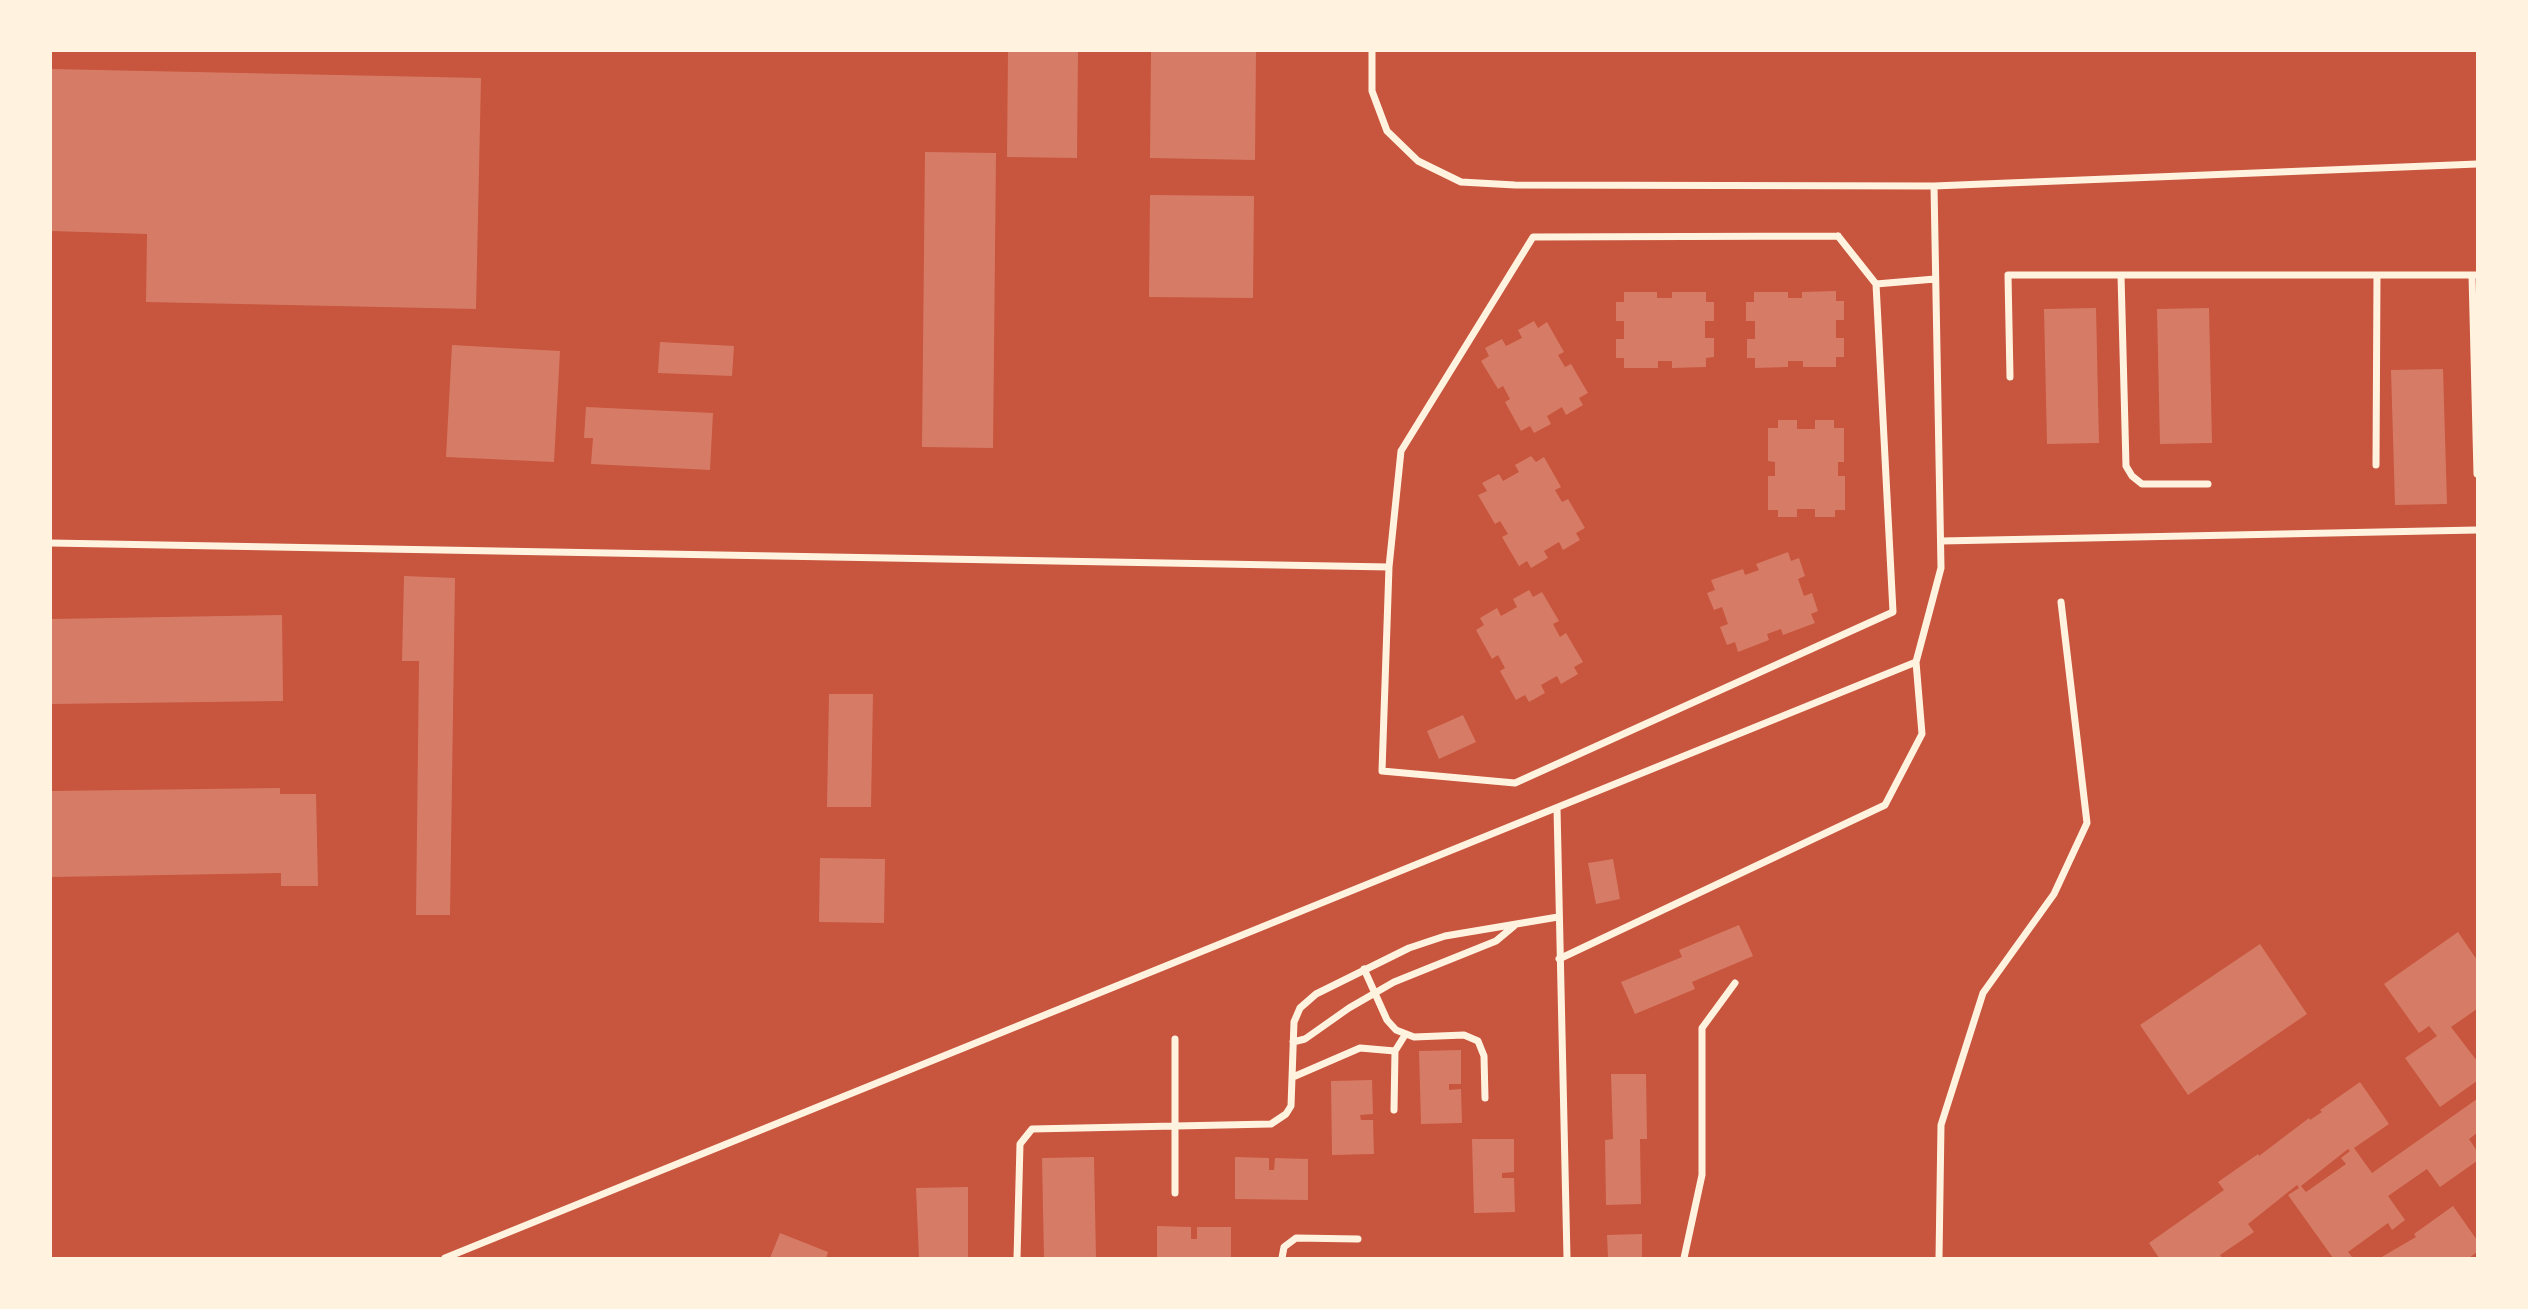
<!DOCTYPE html>
<html>
<head>
<meta charset="utf-8">
<style>
	body { margin:0 }
	#map { position:relative; width:2528px; height:1309px; overflow:hidden; background:#c8553d; font-family:Helvetica,sans-serif }
	canvas { display:block }
	.frame { position:absolute; inset:0; border:52px solid #fff3e0; pointer-events:none }
</style>
</head>
<body>
<div id="map">
<canvas width="2528" height="1309"></canvas>
<div class="frame"></div>
</div>
<script>
const ctx = document.querySelector('canvas').getContext('2d');
ctx.lineJoin = 'round';
function fill(path, color) { ctx.fillStyle = color; ctx.fill(path, 'evenodd'); }
const poly = rows => new Path2D(rows.map(r => 'M' + r).join(''));
function trace(path, color, width, dash) { ctx.strokeStyle = color; ctx.lineWidth = width; ctx.lineCap = dash ? 'butt' : 'round'; ctx.setLineDash(dash || []); ctx.stroke(path); }
fill(poly([
	[1008,51,1078,51,1077,158,1007,157],
	[1151,51,1256,51,1255,160,1150,158],
	[51,69,481,78,476,309,146,302,147,234,51,231],
	[925,152,996,153,993,448,922,447],
	[1150,195,1254,196,1253,298,1149,297],
	[1836,291,1836,301,1844,301,1844,320,1836,320,1836,338,1844,338,1844,357,1836,357,1836,367,1803,367,1803,361,1788,361,1788,367,1755,368,1755,358,1747,358,1747,339,1755,339,1755,321,1746,321,1746,302,1754,302,1754,292,1788,292,1788,298,1802,298,1802,292],
	[1624,292,1657,292,1657,298,1672,298,1672,292,1706,292,1706,302,1714,302,1714,321,1705,321,1705,338,1714,338,1714,357,1706,358,1706,367,1672,368,1672,361,1658,361,1658,368,1624,368,1624,358,1616,358,1616,339,1624,339,1624,321,1616,321,1616,302,1624,302],
	[2096,308,2099,443,2047,444,2044,309],
	[2209,308,2212,443,2160,444,2157,309],
	[1534,321,1538,328,1547,322,1564,352,1558,355,1565,367,1571,364,1588,393,1579,398,1583,405,1566,415,1562,407,1547,416,1551,424,1534,433,1530,426,1521,431,1505,402,1510,399,1503,386,1498,389,1481,361,1489,356,1485,348,1502,339,1506,346,1522,338,1518,330],
	[660,342,734,346,732,376,658,373],
	[452,345,560,351,554,462,446,457],
	[2443,369,2447,504,2395,505,2391,370],
	[586,407,713,413,710,470,591,464,593,438,584,438],
	[1778,420,1797,420,1797,429,1815,429,1815,420,1834,420,1834,428,1844,428,1844,462,1838,462,1838,476,1845,476,1845,510,1835,510,1835,517,1815,517,1815,509,1797,509,1797,517,1778,517,1778,510,1768,510,1768,476,1775,476,1775,462,1768,461,1768,428,1778,428],
	[1531,456,1536,462,1544,457,1561,487,1555,490,1562,502,1568,499,1585,528,1576,533,1580,540,1563,550,1559,542,1544,551,1548,558,1531,568,1527,561,1519,566,1502,537,1508,534,1500,521,1495,524,1478,495,1487,491,1482,483,1499,474,1503,481,1519,472,1515,465],
	[1788,552,1791,561,1799,558,1805,576,1798,579,1804,596,1812,593,1818,611,1811,614,1815,623,1783,635,1781,629,1767,634,1769,640,1738,652,1735,642,1727,645,1720,627,1728,624,1722,607,1714,610,1707,593,1715,590,1711,580,1743,569,1745,575,1759,570,1756,564],
	[404,576,455,578,450,915,416,915,419,661,402,661],
	[1529,590,1533,597,1542,592,1559,621,1553,624,1560,637,1566,633,1583,662,1574,667,1578,674,1561,684,1557,676,1541,685,1545,693,1529,702,1525,695,1516,700,1500,671,1505,668,1498,655,1492,659,1476,630,1484,625,1480,618,1497,608,1501,616,1517,607,1513,599],
	[282,615,283,701,51,704,51,619],
	[829,694,873,694,871,807,827,807],
	[1463,715,1476,742,1439,759,1427,731],
	[280,788,280,794,316,794,318,886,281,886,281,873,51,877,51,791],
	[820,858,885,859,884,923,819,922],
	[1613,859,1620,899,1596,904,1588,863],
	[1739,925,1753,956,1692,982,1695,989,1635,1014,1621,982,1682,957,1679,950],
	[2458,932,2477,960,2477,1009,2451,1027,2477,1061,2477,1081,2440,1107,2405,1058,2437,1036,2429,1026,2419,1033,2384,984],
	[2260,944,2307,1014,2188,1095,2140,1025],
	[1461,1050,1461,1084,1449,1084,1449,1090,1461,1089,1462,1123,1421,1124,1419,1051],
	[1611,1074,1646,1074,1647,1139,1640,1139,1641,1204,1606,1205,1605,1140,1613,1139],
	[1372,1080,1373,1114,1360,1115,1361,1120,1373,1120,1374,1154,1332,1155,1331,1081],
	[2360,1082,2389,1124,2354,1148,2372,1173,2477,1099,2477,1133,2469,1139,2477,1151,2477,1161,2440,1187,2427,1169,2388,1196,2405,1220,2392,1230,2388,1223,2348,1252,2353,1258,2333,1258,2288,1195,2299,1188,2297,1185,2248,1224,2254,1232,2220,1255,2222,1258,2159,1258,2149,1243,2224,1190,2218,1182,2258,1154,2259,1156,2309,1118,2310,1120,2322,1112,2320,1110],
	[2348,1149,2350,1151,2341,1158,2346,1164,2306,1192,2301,1186],
	[1472,1139,1514,1139,1514,1172,1502,1173,1502,1178,1514,1178,1515,1212,1474,1213],
	[1094,1157,1096,1258,1044,1258,1042,1158],
	[1235,1157,1269,1158,1269,1170,1274,1170,1275,1158,1308,1159,1308,1200,1235,1199],
	[968,1187,968,1258,919,1258,916,1188],
	[2453,1206,2477,1240,2477,1252,2469,1258,2380,1258,2416,1237,2414,1234],
	[1157,1226,1191,1227,1191,1239,1197,1239,1197,1227,1231,1227,1231,1258,1157,1258],
	[780,1233,828,1252,826,1258,770,1258],
	[1642,1234,1642,1258,1608,1258,1607,1235]
]), '#d67c66');
trace(poly([
	[1372,51,1372,91,1387,131,1418,161,1461,182,1515,185,1934,186,2477,164],
	[1838,236,1876,284,1893,612,1515,783,1382,771,1389,567,1401,451,1533,237,1838,236],
	[2121,275,2126,466,2132,476,2142,484,2208,484],
	[2472,275,2477,474],
	[1876,284,1935,279],
	[2010,377,2008,275,2477,275],
	[2376,465,2377,275],
	[1941,541,2477,530],
	[51,543,1389,567],
	[1557,808,1567,1258],
	[1559,959,1885,805,1922,734,1916,662],
	[1364,969,1387,1020,1396,1030,1414,1037,1464,1035,1478,1041,1484,1056,1485,1098],
	[1175,1039,1175,1193],
	[1293,1042,1305,1039,1349,1008,1394,982,1496,941,1514,926],
	[1293,1077,1360,1048,1395,1051],
	[1394,1110,1395,1051,1405,1035],
	[445,1258,1916,662,1941,568,1934,186],
	[1017,1258,1020,1144,1032,1129,1271,1124,1286,1114,1291,1106,1294,1022,1300,1008,1316,994,1409,948,1445,936,1558,917],
	[1282,1258,1284,1247,1296,1238,1358,1239],
	[1684,1258,1702,1175,1702,1028,1735,983],
	[1939,1258,1941,1125,1983,993,2054,894,2087,823,2061,602]
]), '#fff3e0', 7);
</script>
</body>
</html>
